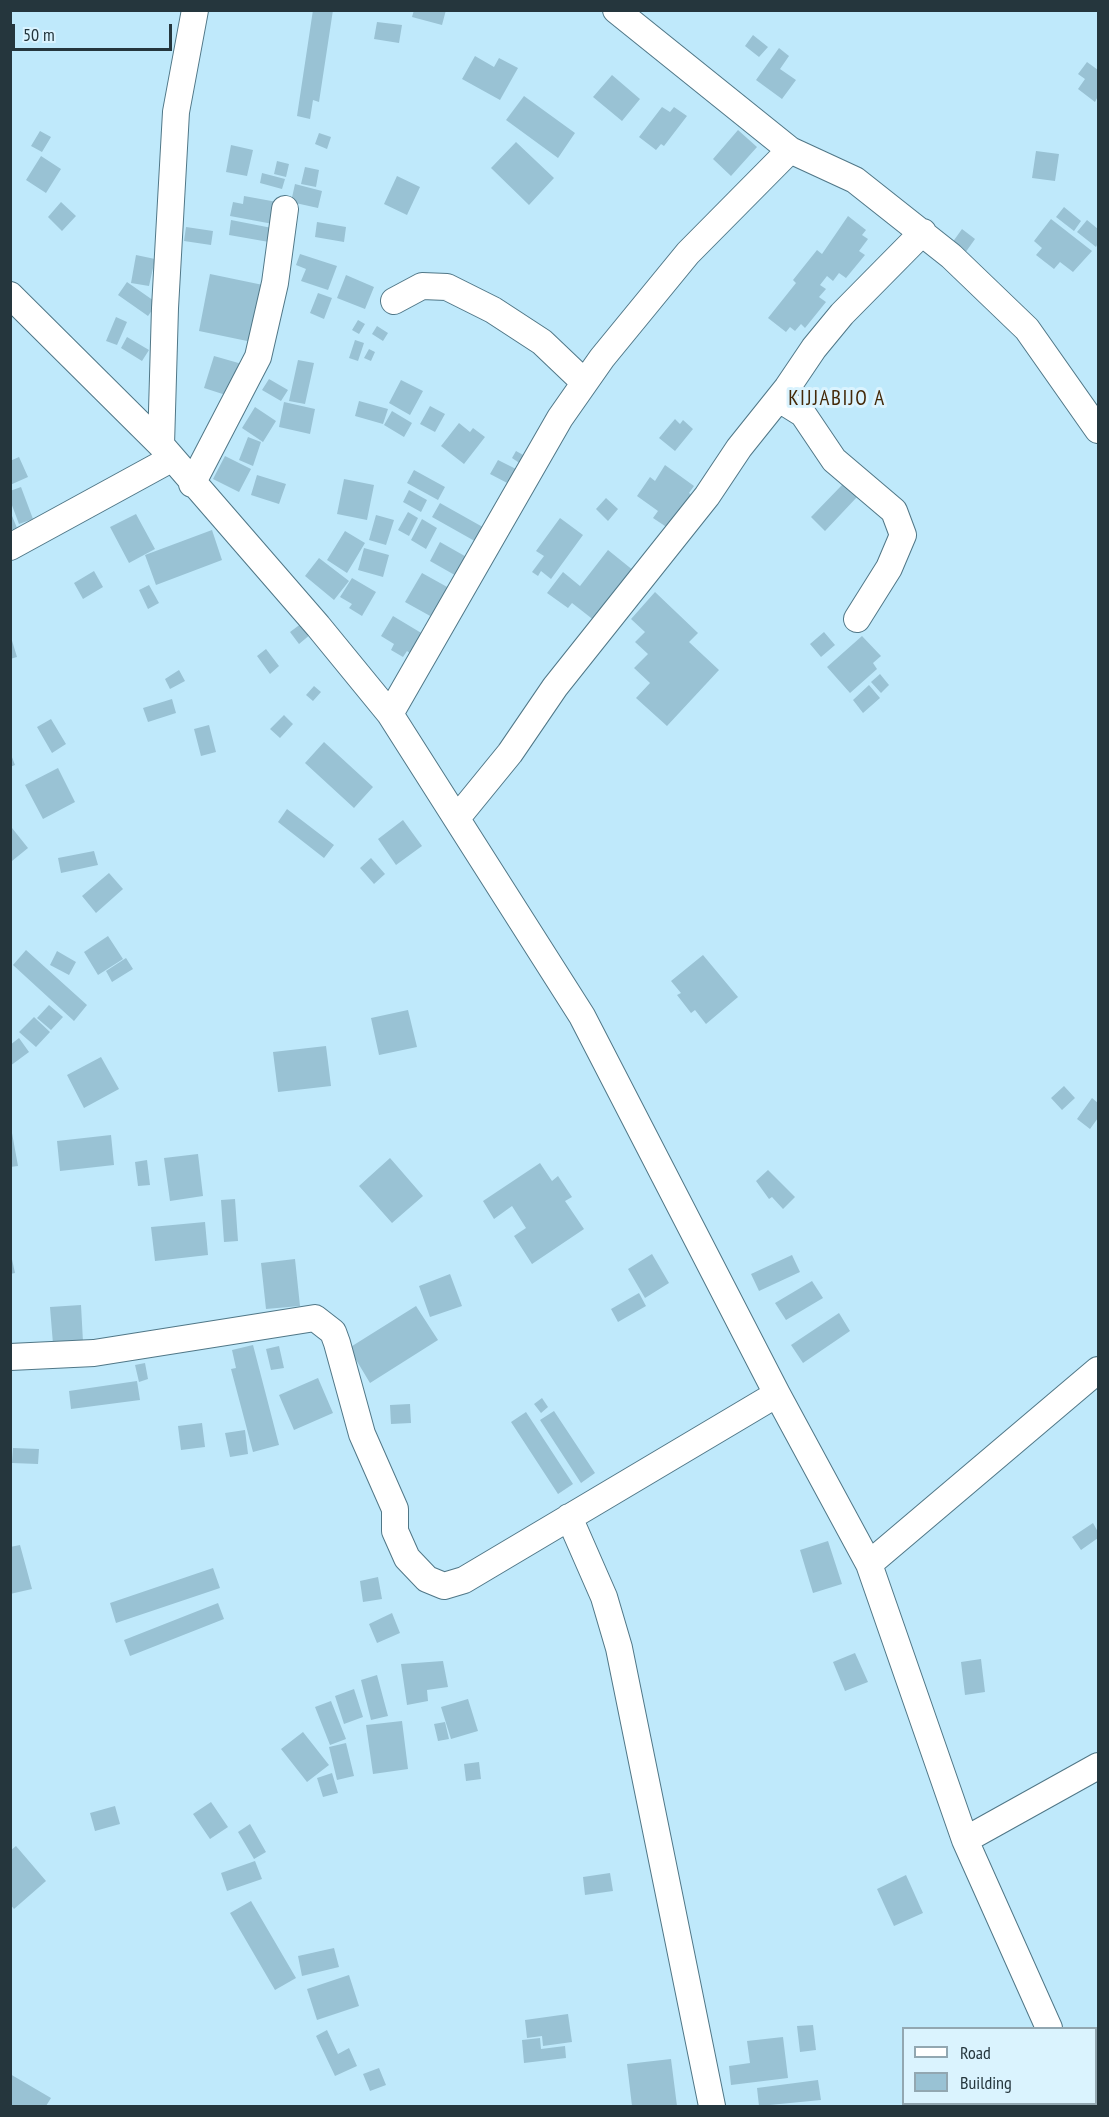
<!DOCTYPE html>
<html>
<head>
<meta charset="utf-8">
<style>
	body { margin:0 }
	#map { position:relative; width:1109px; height:2117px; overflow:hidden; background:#bfe9fb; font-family:"PT Sans Narrow",sans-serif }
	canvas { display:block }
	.frame { position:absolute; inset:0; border:12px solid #25363d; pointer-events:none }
	.legend { position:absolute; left:902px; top:2027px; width:195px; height:78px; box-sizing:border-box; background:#daf3fe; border:2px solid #92a7b1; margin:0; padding:8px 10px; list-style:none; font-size:18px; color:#25363d }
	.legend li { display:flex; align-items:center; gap:12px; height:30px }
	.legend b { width:30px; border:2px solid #92a7b1 }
	.scale { position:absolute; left:12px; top:24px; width:160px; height:27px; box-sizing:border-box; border:3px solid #25363d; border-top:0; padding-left:8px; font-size:18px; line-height:21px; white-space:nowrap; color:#25363d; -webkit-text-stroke:4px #daf3fe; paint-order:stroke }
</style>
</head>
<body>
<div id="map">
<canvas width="1109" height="2117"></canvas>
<div class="frame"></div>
<ul class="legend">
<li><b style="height:8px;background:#fff"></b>Road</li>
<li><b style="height:16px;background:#99c2d4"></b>Building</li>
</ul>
<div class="scale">50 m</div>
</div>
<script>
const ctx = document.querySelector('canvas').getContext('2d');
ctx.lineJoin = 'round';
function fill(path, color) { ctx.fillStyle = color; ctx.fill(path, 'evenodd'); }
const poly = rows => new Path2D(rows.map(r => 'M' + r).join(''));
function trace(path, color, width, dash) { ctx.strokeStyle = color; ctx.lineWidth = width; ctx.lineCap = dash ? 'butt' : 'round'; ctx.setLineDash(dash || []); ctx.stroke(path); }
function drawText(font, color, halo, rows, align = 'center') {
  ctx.font = font + ' "PT Sans Narrow",sans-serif'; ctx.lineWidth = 6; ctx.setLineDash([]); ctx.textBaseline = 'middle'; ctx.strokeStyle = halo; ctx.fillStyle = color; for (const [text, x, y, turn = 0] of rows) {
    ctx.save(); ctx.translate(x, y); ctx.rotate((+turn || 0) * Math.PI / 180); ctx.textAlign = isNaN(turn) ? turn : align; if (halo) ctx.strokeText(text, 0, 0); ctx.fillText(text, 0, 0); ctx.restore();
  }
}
fill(poly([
	[313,10,333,10,319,102,313,100,310,119,297,116],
	[414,10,446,10,442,25,412,17],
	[377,22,402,25,399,43,374,39],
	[753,35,768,47,759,57,745,46],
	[779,48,789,56,780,69,796,80,782,99,756,80],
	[475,56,494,67,499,58,518,68,500,100,462,79],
	[1087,62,1098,70,1098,96,1095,102,1078,89,1085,79,1078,74],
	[612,75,640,99,622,121,593,97],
	[524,96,575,133,558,158,506,120],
	[662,107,670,112,674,107,687,116,664,146,661,144,656,150,639,137],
	[738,130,757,147,731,176,713,159],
	[40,131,51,137,42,152,31,146],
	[319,133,331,137,327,149,315,144],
	[516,142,554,178,529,205,491,168],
	[231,145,253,150,247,176,226,172],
	[1036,151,1059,154,1055,181,1032,178],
	[41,156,61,169,46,193,26,180],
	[277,161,289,164,286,177,274,174],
	[305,167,319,170,316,187,301,184],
	[262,173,285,179,282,189,260,183],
	[397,176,420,187,407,215,384,204],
	[295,184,322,191,318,208,291,202],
	[244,196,277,202,273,224,230,216,233,202,243,204],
	[61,202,76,216,62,231,48,217],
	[1064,207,1081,221,1074,231,1056,217],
	[848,216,866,230,862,235,868,239,859,251,865,255,846,278,839,273,833,281,827,276,820,285,826,289,819,297,826,302,805,328,801,324,795,331,790,327,786,332,768,318,796,283,793,280,817,250,822,254],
	[1051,219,1092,251,1073,272,1060,262,1054,269,1036,255,1042,248,1034,241],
	[231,220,272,228,269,242,229,235],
	[1087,220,1098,229,1098,243,1096,247,1077,232],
	[317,222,346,227,344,242,315,237],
	[186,227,213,231,211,245,184,241],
	[962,229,975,239,965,253,952,243],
	[300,254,337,266,328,290,301,281,306,269,296,265],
	[136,255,155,259,149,286,131,283],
	[210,274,263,285,252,342,199,331],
	[346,275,374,287,365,309,337,298],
	[127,282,157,303,148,316,118,295],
	[318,293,332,298,324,319,310,313],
	[116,317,127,322,117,345,106,341],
	[358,320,365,324,359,334,352,330],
	[377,326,388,333,383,341,372,334],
	[127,337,149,350,142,361,121,348],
	[355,340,364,343,358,361,349,358],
	[369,349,375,352,371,361,364,358],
	[214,356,242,364,232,397,204,388],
	[298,360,314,363,305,404,289,401],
	[269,379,288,390,281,401,262,390],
	[401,380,423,391,410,415,389,403],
	[359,401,388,409,383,424,355,416],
	[284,402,315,409,310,434,279,427],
	[430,406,445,414,435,432,420,424],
	[255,407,276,421,263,442,242,428],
	[392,411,412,423,404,437,384,425],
	[675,419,680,424,683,420,693,429,675,451,659,438],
	[459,423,470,432,473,428,485,437,464,464,441,446],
	[248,437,261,442,253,466,239,460],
	[516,451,525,456,521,464,512,458],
	[225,456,251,469,239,492,213,479],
	[19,457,28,477,10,485,10,461],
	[498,460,520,471,513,486,490,474],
	[665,465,694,486,689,493,696,498,668,528,653,518,658,511,637,496,650,477,655,481],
	[414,470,445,487,438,500,407,483],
	[257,475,286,484,279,504,251,495],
	[344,479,374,485,367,520,337,514],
	[843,484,857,497,825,531,811,517],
	[21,487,33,519,19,524,10,500,10,491],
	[409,490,427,500,421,512,403,502],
	[606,498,618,509,608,521,596,509],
	[440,503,488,530,480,544,432,517],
	[10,511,17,528,10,530],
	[408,512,418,518,409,536,398,530],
	[136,514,155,549,129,563,110,527],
	[376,515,394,520,386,545,369,540],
	[560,518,583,535,551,579,541,571,538,576,532,572,544,556,536,551],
	[422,519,437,528,426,549,411,540],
	[212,530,222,560,156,585,145,555],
	[345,531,365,543,347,573,327,560],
	[440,542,470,559,460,578,430,561],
	[364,548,389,555,383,577,358,570],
	[608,550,634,571,595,621,572,603,568,608,547,593,563,572,580,586],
	[319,558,349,581,334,600,305,576],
	[94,571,103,587,83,599,74,583],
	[422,573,449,588,432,617,405,602],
	[352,578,376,592,362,616,349,608,352,604,340,597],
	[149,585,159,603,148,609,139,590],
	[655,592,698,633,689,642,719,670,667,726,636,698,650,683,634,668,648,654,635,642,645,632,631,619],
	[393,616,423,634,411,654,407,651,403,657,391,650,394,644,381,636],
	[302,623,311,634,299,644,290,632],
	[824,632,835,645,821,657,810,644],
	[10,634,17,657,10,659],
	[862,636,881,656,873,663,877,669,850,693,827,667],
	[266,649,279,666,270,674,257,656],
	[179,670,185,681,170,689,165,679],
	[880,674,889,685,881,693,871,682],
	[869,685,880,698,863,713,853,700],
	[314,686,321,692,313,701,306,695],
	[172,699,176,713,148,722,143,708],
	[284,715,293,724,280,738,270,729],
	[51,719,66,744,52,753,37,727],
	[209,725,216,752,201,756,194,729],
	[324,742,373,787,354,808,305,763],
	[10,752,15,765,10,767],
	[58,768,75,802,43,819,25,785],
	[287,809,334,845,324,858,278,822],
	[403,820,422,846,396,865,378,839],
	[12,828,28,848,12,861,10,829],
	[94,851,98,865,61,873,58,858],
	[371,858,385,874,374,884,360,868],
	[109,873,123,889,96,913,82,896],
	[108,936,123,959,98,975,84,952],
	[26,950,87,1005,74,1021,13,965],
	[57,951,76,962,69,975,50,965],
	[703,955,738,997,706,1024,695,1010,691,1013,677,995,681,993,671,981],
	[126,958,133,969,112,982,106,971],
	[49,1005,63,1017,51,1030,37,1018],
	[408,1010,417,1047,379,1055,371,1018],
	[34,1017,50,1032,36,1047,19,1032],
	[19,1038,29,1052,10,1066,10,1045],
	[326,1046,331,1086,278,1092,273,1052],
	[101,1057,119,1089,84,1108,67,1075],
	[1064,1086,1075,1098,1062,1110,1051,1098],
	[1092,1098,1098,1103,1098,1118,1090,1129,1077,1119],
	[10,1122,18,1166,10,1167],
	[111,1135,114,1165,60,1171,57,1141],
	[198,1154,203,1196,170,1201,164,1158],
	[390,1158,423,1196,392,1223,359,1186],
	[147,1160,150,1185,138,1186,135,1162],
	[540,1163,552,1181,558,1176,572,1197,565,1201,584,1229,532,1264,514,1236,526,1228,512,1206,494,1219,483,1201],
	[768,1170,795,1197,783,1209,772,1197,769,1199,756,1181],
	[235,1199,238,1241,224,1242,221,1200],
	[205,1222,208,1255,155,1261,151,1227],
	[10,1250,15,1273,10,1274],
	[652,1254,669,1283,645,1298,628,1269],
	[792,1255,800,1272,759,1291,751,1274],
	[295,1259,300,1306,266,1309,261,1263],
	[450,1274,462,1306,430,1317,419,1286],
	[812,1281,823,1298,786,1320,775,1303],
	[639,1293,646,1306,618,1322,611,1309],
	[81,1305,83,1342,53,1344,50,1307],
	[416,1306,438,1340,370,1383,349,1348],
	[839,1313,850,1331,803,1363,791,1345],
	[253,1345,279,1445,253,1452,231,1369,236,1368,232,1350],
	[279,1346,284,1368,271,1370,266,1349],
	[145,1363,148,1379,139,1382,135,1365],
	[318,1378,333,1413,294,1430,279,1395],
	[137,1381,140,1400,71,1409,69,1391],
	[542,1398,548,1407,541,1413,534,1404],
	[410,1404,411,1423,391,1424,390,1405],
	[554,1411,595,1473,581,1483,540,1420],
	[526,1412,573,1484,558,1494,511,1422],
	[202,1423,205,1447,181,1450,178,1426],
	[245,1430,248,1454,230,1457,225,1433],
	[13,1448,39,1449,38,1464,12,1463],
	[1093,1523,1098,1532,1098,1538,1081,1550,1072,1537],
	[828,1541,842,1584,813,1593,800,1550],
	[20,1545,32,1589,10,1594,10,1547],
	[213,1568,220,1588,116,1623,110,1603],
	[378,1577,382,1599,363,1602,360,1581],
	[218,1603,224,1619,130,1656,124,1640],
	[392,1613,400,1633,377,1643,369,1624],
	[855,1653,868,1682,845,1691,833,1662],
	[981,1659,985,1692,965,1695,961,1662],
	[443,1661,448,1687,427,1690,428,1701,407,1705,401,1664],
	[377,1675,388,1716,371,1720,361,1680],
	[354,1689,363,1717,344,1724,335,1696],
	[468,1699,478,1731,451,1739,441,1707],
	[331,1701,346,1739,330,1745,315,1707],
	[402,1721,408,1769,373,1774,366,1725],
	[445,1722,449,1739,438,1741,434,1724],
	[303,1732,329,1765,307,1782,281,1749],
	[346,1743,354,1776,337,1780,329,1747],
	[479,1762,481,1779,466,1781,464,1764],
	[332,1773,338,1793,323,1797,317,1778],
	[211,1802,228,1827,210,1839,193,1814],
	[115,1806,120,1824,95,1831,90,1813],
	[250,1824,266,1852,254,1859,238,1832],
	[16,1846,46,1881,14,1909,10,1904,10,1851],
	[255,1861,262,1879,227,1891,221,1873],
	[610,1873,613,1891,585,1895,583,1877],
	[906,1875,923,1913,894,1926,877,1889],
	[251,1901,296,1978,275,1990,230,1913],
	[334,1948,339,1967,302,1976,298,1956],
	[349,1975,359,2006,317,2020,307,1989],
	[568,2014,572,2042,543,2046,542,2036,527,2038,525,2020],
	[813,2025,816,2050,800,2052,797,2026],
	[327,2030,338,2054,349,2048,357,2066,335,2076,316,2036],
	[783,2037,788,2078,731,2085,729,2066,750,2063,747,2041],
	[540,2038,541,2049,565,2046,566,2058,524,2063,522,2040],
	[671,2059,677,2106,632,2106,627,2064],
	[379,2068,386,2085,370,2091,363,2074],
	[10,2074,51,2098,46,2106,10,2106],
	[818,2080,821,2100,759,2106,757,2088]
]), '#99c2d4');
const minor = poly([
	[616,10,790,150,855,180,951,256,1027,329,1098,430],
	[10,295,161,445,318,626,390,714,582,1016,777,1394,869,1564,965,1840,1049,2028],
	[394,301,422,286,447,287,493,310,542,342,584,382],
	[779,399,803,414,834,460,894,511,903,535,889,568,857,619],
	[161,445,165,308,176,112,195,10],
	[192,484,258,357,275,283,285,209],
	[10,547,171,459],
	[390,714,560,418,602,358,688,253,790,150],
	[457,818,510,753,555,687,707,496,739,448,787,388,814,348,842,314,923,232],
	[10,1357,94,1353,315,1318,333,1332,337,1343,362,1434,395,1509,395,1531,407,1558,427,1579,444,1586,464,1580,777,1394],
	[569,1517,604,1597,619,1648,712,2106],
	[869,1564,1098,1370],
	[965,1840,1098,1766],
	[1081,2104,1082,2106]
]);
trace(minor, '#507787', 28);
trace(minor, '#fff', 26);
ctx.letterSpacing = '1.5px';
drawText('21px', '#442909', '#daf3fe', [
	["KIJJABIJO A",837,399]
]);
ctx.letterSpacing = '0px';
</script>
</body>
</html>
